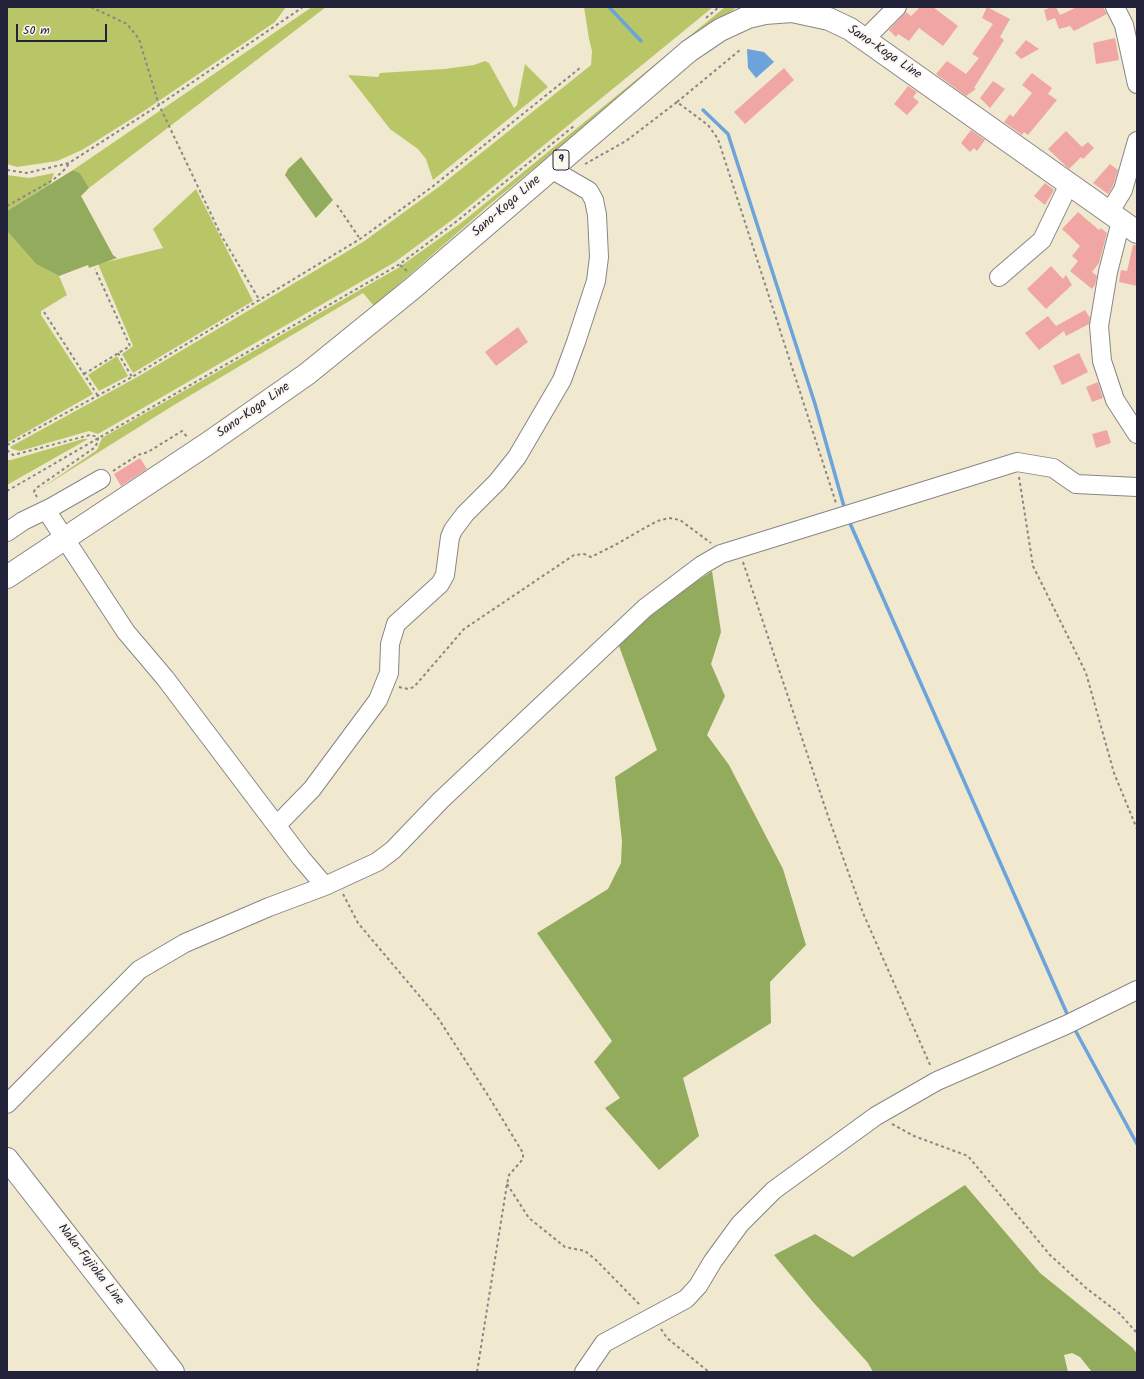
<!DOCTYPE html>
<html>
<head>
<meta charset="utf-8">
<style>
	body { margin:0 }
	#map { position:relative; width:1144px; height:1379px; overflow:hidden; background:#f0e9cf; font-family:Kalam,sans-serif }
	canvas { display:block }
	.frame { position:absolute; inset:0; border:8px solid #22223b; pointer-events:none }
	.scale { position:absolute; left:16px; top:24px; width:91px; height:18px; box-sizing:border-box; border:2px solid #22223b; border-top:0; padding-left:5px; font-size:12px; line-height:14px; white-space:nowrap; color:#22223b; -webkit-text-stroke:3px #fbf7ec; paint-order:stroke }
</style>
</head>
<body>
<div id="map">
<canvas width="1144" height="1379"></canvas>
<div class="frame"></div>
<div class="scale">50 m</div>
</div>
<script>
const ctx = document.querySelector('canvas').getContext('2d');
ctx.lineJoin = 'round';
function fill(path, color) { ctx.fillStyle = color; ctx.fill(path, 'evenodd'); }
const poly = rows => new Path2D(rows.map(r => 'M' + r).join(''));
function trace(path, color, width, dash) { ctx.strokeStyle = color; ctx.lineWidth = width; ctx.lineCap = dash ? 'butt' : 'round'; ctx.setLineDash(dash || []); ctx.stroke(path); }
function drawText(font, color, halo, rows, align = 'center') {
  ctx.font = font + ' Kalam,sans-serif'; ctx.lineWidth = 4; ctx.setLineDash([]); ctx.textBaseline = 'middle'; ctx.strokeStyle = halo; ctx.fillStyle = color; for (const [text, x, y, turn = 0] of rows) {
    ctx.save(); ctx.translate(x, y); ctx.rotate((+turn || 0) * Math.PI / 180); ctx.textAlign = isNaN(turn) ? turn : align; if (halo) ctx.strokeText(text, 0, 0); ctx.fillText(text, 0, 0); ctx.restore();
  }
}
fill(poly([
	[7,7,286,7,275,22,144,111,82,150,57,161,17,167,7,164],
	[312,7,326,7,89,188,80,173,73,170],
	[584,7,713,7,456,217,395,262,98,434,89,431,20,451,12,449,10,447,139,376,363,242,440,186,591,65,592,51,589,39],
	[725,7,737,7,675,53,489,205,374,306,363,293,174,405,40,489,97,450,102,438,398,268,461,223],
	[485,61,489,63,514,108,517,105,525,64,548,87,433,180,426,159,418,149,390,129,348,75,378,77,380,73,444,69,474,65],
	[54,173,50,184,7,211,7,175,29,178],
	[196,189,253,301,133,373,122,354,133,346,98,264,163,248,153,229],
	[7,231,36,264,59,276,67,295,41,311,41,315,93,394,7,443],
	[117,356,128,376,99,391,88,375],
	[83,439,88,439,7,485,7,460,11,460]
]), '#b9c668');
fill(poly([
	[301,157,333,200,316,218,285,175,288,169],
	[73,170,80,173,89,188,81,196,113,255,117,258,89,268,88,265,59,276,36,264,7,231,7,211],
	[712,571,721,632,711,664,725,696,707,735,729,765,783,869,806,945,770,982,771,1023,683,1078,699,1136,659,1170,605,1108,620,1098,594,1062,612,1041,537,933,608,889,621,863,622,841,615,777,657,750,615,635],
	[965,1185,1040,1273,1133,1348,1137,1354,1137,1372,1092,1372,1080,1357,1072,1353,1064,1355,1068,1372,873,1372,868,1363,813,1302,774,1255,815,1234,853,1257]
]), '#92ab5c');
fill(poly([
	[747,49,764,52,774,62,756,78,748,68]
]), '#6ca3da');
trace(poly([
	[609,7,641,41],
	[703,110,728,134,815,404,845,510],
	[849,521,1068,1016],
	[1074,1028,1137,1144]
]), '#6ca3da', 3.5);
fill(poly([
	[920,7,933,7,958,26,943,46,919,28,909,41,898,34,896,37,889,30,906,12,911,16],
	[987,7,1010,19,1000,37,1004,40,974,88,976,89,966,96,936,74,947,61,966,74,979,58,972,54,993,24,982,18],
	[1052,7,1056,7,1060,15,1077,7,1103,7,1107,14,1074,31,1070,26,1059,29,1055,18,1047,21,1044,10],
	[1115,38,1119,60,1096,64,1093,43],
	[1026,40,1039,49,1021,59,1015,53],
	[784,68,794,80,745,124,734,112],
	[1032,73,1052,88,1048,94,1057,100,1028,135,1024,132,1022,135,1004,122,1010,114,1013,117,1032,93,1022,85],
	[993,81,1005,89,990,108,980,98],
	[908,86,917,92,913,97,919,102,907,115,894,104],
	[971,130,985,140,977,151,974,148,970,152,961,143],
	[1066,131,1082,147,1088,142,1094,148,1083,159,1081,157,1069,169,1048,149],
	[1110,164,1118,170,1113,186,1108,194,1093,183],
	[1045,183,1054,190,1045,205,1034,196],
	[1078,212,1099,230,1101,228,1107,233,1099,263,1092,272,1097,276,1095,285,1092,289,1070,271,1078,261,1072,256,1080,246,1062,229],
	[1133,245,1137,245,1137,286,1119,282,1121,270,1127,271],
	[1051,266,1063,279,1066,275,1072,285,1046,309,1027,289],
	[1085,310,1090,318,1089,324,1066,336,1064,331,1039,350,1025,333,1048,316,1056,326],
	[518,327,528,342,496,366,485,352],
	[1079,353,1088,372,1062,385,1053,366],
	[1098,382,1103,398,1092,402,1086,387],
	[1107,430,1111,443,1096,448,1092,434],
	[140,458,147,469,121,486,114,474]
]), '#f0a7a4');
const minor = poly([
	[1115,7,1124,25,1137,84],
	[865,39,897,7],
	[1109,213,1123,190,1137,141],
	[1121,221,1108,272,1099,326,1102,361,1115,400,1137,434],
	[999,277,1042,240,1069,184],
	[46,510,126,632,165,678,301,858,325,886],
	[7,532,23,521,52,507,101,479],
	[277,825,312,789,378,700,389,673,390,644,396,624,440,584,445,575,450,537,453,530,465,514,497,482,517,457,562,380,576,342,596,281,599,257,597,215,594,200,589,191,558,173,553,167],
	[7,1104,139,970,185,943,269,907,325,886,377,862,393,850,441,800,645,608,702,565,721,554,1017,462,1053,468,1076,484,1137,487],
	[584,1372,604,1343,686,1299,698,1286,713,1261,740,1224,774,1190,876,1116,937,1081,1066,1025,1137,990]
]);
const major = poly([
	[7,577,207,444,307,374,413,288,689,51,720,30,748,17,765,13,792,11,829,19,850,29,1137,232],
	[7,1159,173,1372]
]);
trace(minor, '#898685', 20);
trace(major, '#898685', 24);
trace(poly([
	[91,7,127,24,139,39,159,105,221,235,260,301],
	[706,18,719,7],
	[677,102,740,50],
	[585,164,626,141,677,102,708,125,718,139,836,503],
	[7,170,27,173,69,163,159,105,303,7],
	[337,205,360,239],
	[7,206,53,180,64,170,69,164],
	[400,265,407,271],
	[44,312,98,396],
	[118,353,132,377],
	[84,374,130,346,95,269],
	[7,445,132,377,360,239,432,187,580,68],
	[7,450,13,455,90,435,98,437,98,442,94,448,35,489,34,492,37,497],
	[113,471,138,455,148,452,182,431,188,438],
	[1019,477,1033,566,1086,673,1114,773,1137,829],
	[7,491,400,264,457,221,574,126],
	[743,562,828,816,863,913,931,1067],
	[399,687,408,689,414,687,464,629,574,555,584,554,591,557,615,545,657,521,669,518,680,520,711,543],
	[343,894,358,923,438,1018,489,1097,523,1153,523,1159,509,1175,507,1184,477,1372],
	[892,1124,914,1136,968,1156,1050,1255,1086,1288,1119,1313,1137,1333],
	[507,1184,529,1218,565,1247,585,1251,596,1260,641,1306],
	[661,1329,667,1338,709,1372]
]), '#898685', 2, [3, 3]);
trace(minor, '#fff', 18);
trace(major, '#fff', 22);
for (const [x, y, w] of [
	[561,160,16]
]) { const box = new Path2D(); box.roundRect(x - w / 2, y - 10, w, 20, 3); ctx.fillStyle = '#fbf7ec'; ctx.fill(box); trace(box, '#22223b', 1); }
drawText('bold 12px', '#22223b', null, [
	["9",561,160]
]);
drawText('13px', '#22223b', '#fbf7ec', [
	["Sano-Koga Line",884,53,34],
	["Sano-Koga Line",507,207,-41],
	["Sano-Koga Line",254,411,-35],
	["Naka-Fujioka Line",90,1265,52]
]);
</script>
</body>
</html>
